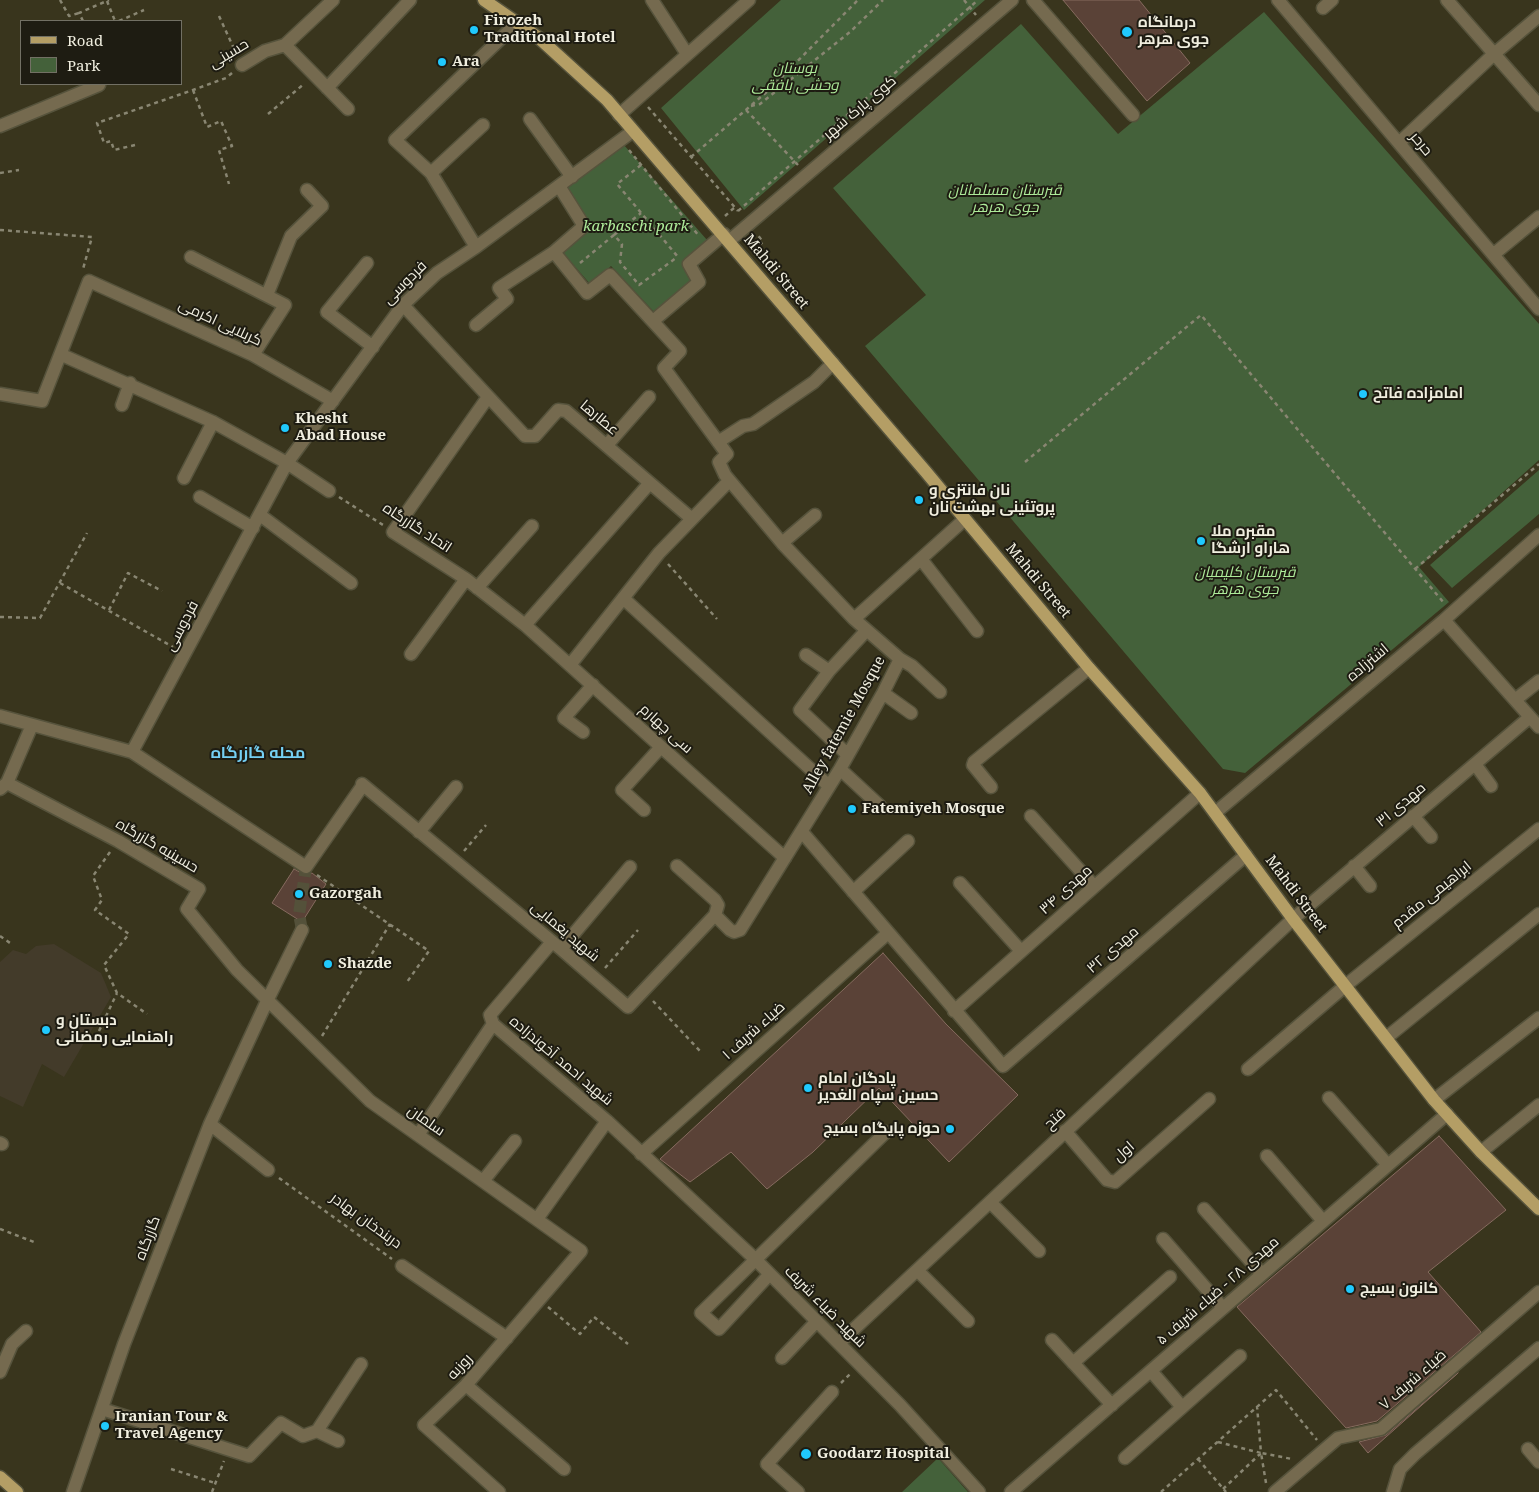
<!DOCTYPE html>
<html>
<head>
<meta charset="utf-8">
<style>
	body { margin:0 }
	#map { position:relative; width:1539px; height:1492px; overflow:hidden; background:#39351d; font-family:"Noto Serif",serif }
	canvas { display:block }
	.legend { position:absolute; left:20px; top:20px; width:162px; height:65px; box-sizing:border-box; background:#1e1c12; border:1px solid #727064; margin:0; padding:6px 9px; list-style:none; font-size:15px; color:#f0eedf }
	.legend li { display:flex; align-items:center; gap:10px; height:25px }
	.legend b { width:25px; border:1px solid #727064 }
</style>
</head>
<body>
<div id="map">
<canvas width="1539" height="1492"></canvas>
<ul class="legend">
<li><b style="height:6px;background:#b49e65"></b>Road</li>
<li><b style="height:14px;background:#44613a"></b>Park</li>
</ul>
</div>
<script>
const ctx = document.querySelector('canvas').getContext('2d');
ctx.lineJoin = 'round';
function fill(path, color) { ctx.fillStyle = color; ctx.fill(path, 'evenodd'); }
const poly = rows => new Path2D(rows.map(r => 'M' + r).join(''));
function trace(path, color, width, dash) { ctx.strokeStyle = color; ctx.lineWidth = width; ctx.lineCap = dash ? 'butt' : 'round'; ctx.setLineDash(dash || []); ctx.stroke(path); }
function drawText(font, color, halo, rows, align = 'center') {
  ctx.font = font + ' "Noto Serif",Cairo,serif'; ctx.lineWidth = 4; ctx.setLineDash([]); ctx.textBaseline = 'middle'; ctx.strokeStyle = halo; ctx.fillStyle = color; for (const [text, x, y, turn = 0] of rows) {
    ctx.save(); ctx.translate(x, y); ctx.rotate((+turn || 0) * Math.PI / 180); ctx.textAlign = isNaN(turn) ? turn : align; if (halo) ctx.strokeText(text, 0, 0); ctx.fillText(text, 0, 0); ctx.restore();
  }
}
fill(poly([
	[54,944,101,973,111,997,64,1077,42,1064,23,1107,0,1096,0,962,13,950,26,954,36,946]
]), '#433b2a');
fill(poly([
	[781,0,985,0,744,210,661,108],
	[1264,12,1539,324,1539,460,1419,567,1449,602,1245,773,1223,769,865,346,926,295,833,188,1021,24,1118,134],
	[624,145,707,240,683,262,694,281,655,313,611,266,591,285,562,252,590,227,566,185],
	[1539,470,1539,514,1452,588,1430,565],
	[938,1458,968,1492,902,1492]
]), '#44613a');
const building = poly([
	[1063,0,1139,0,1190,63,1147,101,1063,0],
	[294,869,305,875,312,873,326,884,302,922,272,903,294,869],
	[883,953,946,1024,1018,1095,949,1162,879,1088,813,1152,767,1189,731,1152,690,1182,660,1159,883,953],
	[1439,1136,1506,1210,1428,1272,1481,1332,1377,1421,1346,1428,1237,1307,1439,1136],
	[1458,1373,1368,1453,1359,1442,1386,1435,1458,1373]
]);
fill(building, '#5a4237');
trace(building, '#866b5f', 1);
trace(poly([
	[302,930,299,914,306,867]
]), '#54513a', 12, [12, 6]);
const minor = poly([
	[652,0,687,54],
	[1033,0,1133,115],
	[1278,0,1539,309],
	[1447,0,1539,105],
	[1323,8,1332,0],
	[285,45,348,109],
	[242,65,265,51,285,45,333,0],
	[327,88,410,0],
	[619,115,749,0],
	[530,119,572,177],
	[0,126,99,85],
	[1399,143,1494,54,1539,16],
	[431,173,483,125],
	[559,186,584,226,554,252,587,293,610,275,680,351,664,368,727,454,719,462,725,475,782,543,854,619],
	[729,241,1012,0],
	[476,247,431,173,395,140,517,23],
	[1494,254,1539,217],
	[191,257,285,305,253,355],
	[367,263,327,312,373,347],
	[267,295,291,236,322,206,307,190],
	[403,305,525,436,535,436,558,410,566,411,692,519],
	[653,321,699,282,689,264,724,234],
	[476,325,507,299,499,288,554,252],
	[62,355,213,422,287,463,329,491],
	[0,394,42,401,89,281,253,355,333,401],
	[488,397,393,532,466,579,525,625,785,858],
	[122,405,130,383],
	[718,442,743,426,753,424,814,382,833,363],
	[607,445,649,397],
	[184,478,213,422],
	[200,497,253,528],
	[260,515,351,583],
	[782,543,815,515],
	[921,559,977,631],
	[477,588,532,526],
	[623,598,829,786],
	[1444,620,1539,727],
	[525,625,649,484],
	[411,654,466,579],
	[806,655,829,671],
	[900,659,912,666,940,692],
	[570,665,659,553,729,481],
	[883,693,911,713],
	[1515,700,1539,681],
	[0,716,132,752,306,867,363,785],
	[583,732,564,718,593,685],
	[132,752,287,463,403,305,437,273,476,247,633,131],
	[848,755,800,710,829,671,866,631],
	[1475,764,1491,786],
	[840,769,880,806],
	[7,783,118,841,199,889,187,909,237,970,370,1101,581,1251,466,1385,424,1425,499,1492],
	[362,784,561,949,628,1007,715,915,730,930,734,932,740,930,840,769,883,693,900,659,854,619,965,519],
	[991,787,973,765,974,762,1089,668],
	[0,789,7,783,32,725],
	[644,810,622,790,661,747],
	[1215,813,1444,620,1539,535],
	[1031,816,1094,886],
	[1413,816,1431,837],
	[419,832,456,787],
	[802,832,1003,1066,1246,855],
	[677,866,715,900,718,905,715,915],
	[1354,866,1370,886],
	[960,883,1021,951],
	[853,892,908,841],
	[552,942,490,1015,493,1024,607,1121,755,1259,900,1405,979,1492],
	[561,949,630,867],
	[954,1011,1200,793],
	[1386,1038,1539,914],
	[1248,1069,1345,986,1539,829],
	[1329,1098,1388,1165],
	[1434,1100,1539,1018],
	[210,1124,268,1170],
	[1065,1131,1107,1180,1115,1182,1209,1099],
	[418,1135,493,1024],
	[0,1143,2,1144],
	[1481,1152,1539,1105],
	[641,1154,888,933],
	[1267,1156,1323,1221],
	[483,1181,515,1141],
	[990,1202,1039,1251],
	[1204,1209,1262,1274],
	[537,1219,607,1121],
	[1163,1239,1223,1308],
	[402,1266,507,1338],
	[917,1270,968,1321],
	[769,1275,719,1329,701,1313,886,1132],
	[1052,1340,1112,1405],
	[839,1343,1293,919,1530,717],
	[782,1358,817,1321],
	[1073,1363,1170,1277],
	[1151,1371,1182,1407],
	[0,1372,12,1344,26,1331],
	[466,1385,564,1469],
	[102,1409,249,1456,281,1423,303,1436,317,1431,338,1441],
	[317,1431,361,1364],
	[1528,1449,1539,1462],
	[1125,1458,1240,1356],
	[73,1492,124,1344,210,1124,267,1001,302,930],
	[798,1492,767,1464,832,1392],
	[1011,1492,1447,1114],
	[1275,1492,1338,1438,1381,1429,1539,1292],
	[1393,1492,1400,1469,1415,1454,1539,1348]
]);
const major = poly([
	[484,0,539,38,607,100,926,472,1089,668,1200,793,1293,919,1434,1100,1481,1152,1539,1209],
	[0,1477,17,1492]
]);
trace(minor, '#56533c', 15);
trace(major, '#56533c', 15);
trace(poly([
	[60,0,69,16,79,13],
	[964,0,976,15],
	[107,1,115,21],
	[219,16,236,53],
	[83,21,79,13,109,0],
	[119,21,144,10],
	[193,90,207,127,221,121,232,146,219,150,229,184],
	[751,106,760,104,850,32,883,0],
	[648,107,738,211],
	[746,110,798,165],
	[268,114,304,84],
	[135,145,114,150,111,141,104,143,97,123,193,90,226,78,232,73],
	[629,150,699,236],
	[691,157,769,90,858,0],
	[641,165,617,184,678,257],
	[0,173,19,170],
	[738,211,978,0],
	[725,216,735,207],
	[0,230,92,237,83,269],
	[614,235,641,213],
	[753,250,763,242,757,234],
	[580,263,614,235,622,244,620,262,639,285,676,258],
	[1025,462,1201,315,1444,603],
	[339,497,383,525],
	[668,564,717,619],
	[1415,569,1539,464],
	[60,583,173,647],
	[109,610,128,573,162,591],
	[0,617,40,618,87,533],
	[464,851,486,825],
	[110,852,93,876,102,900,95,910,129,934,104,965,117,993,147,1014],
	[317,875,429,951,407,982],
	[0,936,10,943],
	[605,968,638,930],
	[653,1001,700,1051],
	[99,1031,117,993],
	[322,1036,390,924],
	[279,1178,392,1259],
	[0,1229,34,1242],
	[548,1307,580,1334,594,1317,628,1344],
	[841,1383,850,1374],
	[1218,1442,1261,1453],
	[1198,1459,1226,1492],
	[171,1469,215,1483],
	[1266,1483,1261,1453,1292,1459],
	[1223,1489,1261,1453,1257,1406],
	[212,1492,224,1461],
	[1161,1492,1276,1390,1317,1440]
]), '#898672', 2.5, [4, 4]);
trace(minor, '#756a4f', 12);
trace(major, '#b49e65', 12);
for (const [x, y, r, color] of [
	[474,30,5,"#20c9fd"],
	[1127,32,6,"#20c9fd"],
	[442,62,5,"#20c9fd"],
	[1363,394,5,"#20c9fd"],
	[285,428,5,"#20c9fd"],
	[919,500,5,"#20c9fd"],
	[1201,541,5,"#20c9fd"],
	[852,809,5,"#20c9fd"],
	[299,894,5,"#20c9fd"],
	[328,964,5,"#20c9fd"],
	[46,1030,5,"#20c9fd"],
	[808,1088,5,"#20c9fd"],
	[950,1129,5,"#20c9fd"],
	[1350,1289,5,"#20c9fd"],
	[105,1426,5,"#20c9fd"],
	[806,1454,6,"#20c9fd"]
]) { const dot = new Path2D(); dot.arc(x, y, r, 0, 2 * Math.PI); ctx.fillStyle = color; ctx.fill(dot); trace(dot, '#1e1c12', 2); }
drawText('bold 15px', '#f0eedf', '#1e1c12', [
	["Firozeh",484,21],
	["Traditional Hotel",484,38],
	["درمانگاه",1138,23],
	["جوی هرهر",1138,40],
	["Ara",452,62],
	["امامزاده فاتح",1373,394],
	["Khesht",295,419],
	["Abad House",295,436],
	["نان فانتزی و",929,491],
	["پروتئینی بهشت نان",929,508],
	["مقبره ملا",1211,532],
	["هاراو ارشگا",1211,549],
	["Fatemiyeh Mosque",862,809],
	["Gazorgah",309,894],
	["Shazde",338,964],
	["دبستان و",56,1021],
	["راهنمایی رمضانی",56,1038],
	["پادگان امام",818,1079],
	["حسین سپاه الغدیر",818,1096],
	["حوزه پایگاه بسیج",940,1129,"right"],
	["کانون بسیج",1360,1289],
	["Iranian Tour &",115,1417],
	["Travel Agency",115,1434],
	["Goodarz Hospital",817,1454]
], 'left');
drawText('15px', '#f0eedf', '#1e1c12', [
	["حسینی",229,54,-31],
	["کوی پارک شهر",860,108,-40],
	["حرحر",1421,144,50],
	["Mahdi Street",776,272,50],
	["فردوسی",405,283,-45],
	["کربلایی اکرمی",220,323,25],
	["عطارها",599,418,40],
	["اتحاد گازرگاه",417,528,33],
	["Mahdi Street",1038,581,50],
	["فردوسی",182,626,-62],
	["اشترزاده",1368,663,-40],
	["Alley fatemie Mosque",844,725,-61],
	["سی چهارم",666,729,42],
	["مهدی ۳۱",1401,805,-40],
	["حسینیه گازرگاه",157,846,30],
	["مهدی ۳۴",1066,890,-42],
	["Mahdi Street",1296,894,53],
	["ابراهیمی مقدم",1432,895,-39],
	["شهید یغمایی",565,932,40],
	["مهدی ۳۲",1113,950,-41],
	["ضیاء شریف ۱",754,1031,-42],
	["شهید احمد آخوندزاده",561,1061,40],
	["فتح",1055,1119,-43],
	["سلمان",426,1121,35],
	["اول",1124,1152,-41],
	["دربندخان بهادر",366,1221,36],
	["گازرگاه",148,1238,-69],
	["مهدی ۲۸ - ضیاء شریف ۵",1218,1291,-41],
	["شهید ضیاء شریف",825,1307,45],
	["روزبه",460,1367,-48],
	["ضیاء شریف ۷",1413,1380,-41]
]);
drawText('italic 15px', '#aeeb9a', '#1e1c12', [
	["بوستان",795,69],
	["وحشی بافقی",795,86],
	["قبرستان مسلمانان",1005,191],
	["جوی هرهر",1005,208],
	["karbaschi park",636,227],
	["قبرستان کلیمیان",1245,573],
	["جوی هرهر",1245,590]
]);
drawText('bold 16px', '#75d0f3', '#1e1c12', [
	["محله گازرگاه",258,753]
]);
</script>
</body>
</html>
